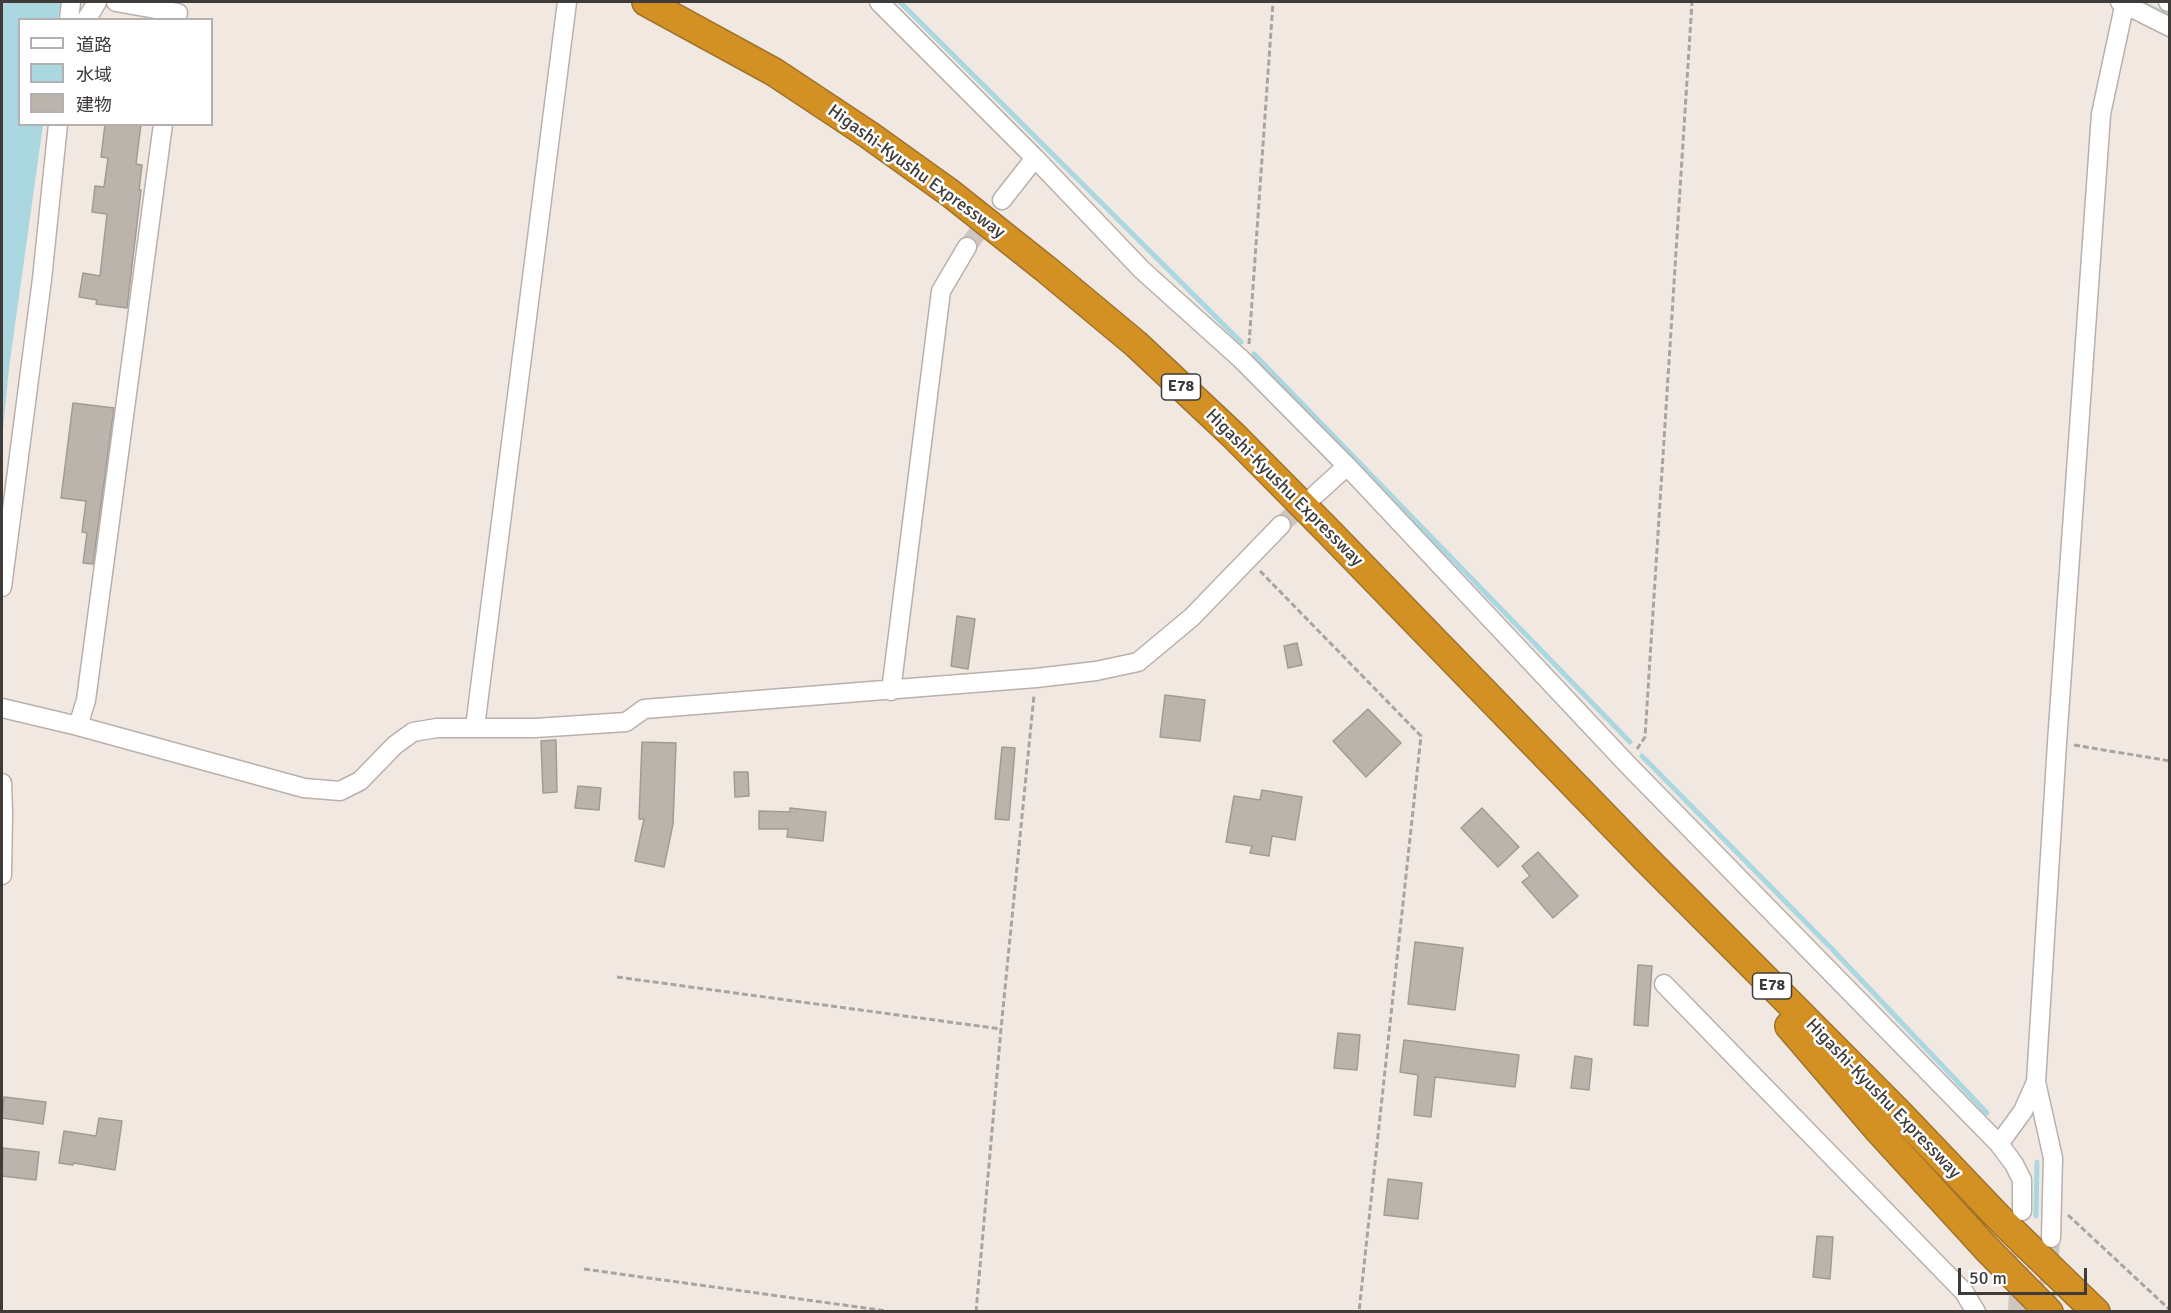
<!DOCTYPE html>
<html>
<head>
<meta charset="utf-8">
<style>
	body { margin:0 }
	#map { position:relative; width:2171px; height:1313px; overflow:hidden; background:#f2e8e2; font-family:Signika,"Noto Sans JP",sans-serif }
	canvas { display:block }
	.frame { position:absolute; inset:0; border:3px solid #3f3b39; pointer-events:none }
	.legend { position:absolute; left:18px; top:18px; width:195px; height:108px; box-sizing:border-box; background:#fff; border:2px solid #b2b1b0; margin:0; padding:8px 10px; list-style:none; font-size:18px; color:#3f3b39 }
	.legend li { display:flex; align-items:center; gap:12px; height:30px }
	.legend b { width:30px; border:2px solid #b2b1b0 }
	.scale { position:absolute; left:1958px; top:1268px; width:129px; height:27px; box-sizing:border-box; border:3px solid #3f3b39; border-top:0; padding-left:8px; font-size:18px; line-height:21px; white-space:nowrap; color:#3f3b39; -webkit-text-stroke:4px #fff; paint-order:stroke }
</style>
</head>
<body>
<div id="map">
<canvas width="2171" height="1313"></canvas>
<div class="frame"></div>
<ul class="legend">
<li><b style="height:8px;background:#fff"></b>道路</li>
<li><b style="height:16px;background:#abd7e1"></b>水域</li>
<li><b style="height:16px;background:#bbb4ac"></b>建物</li>
</ul>
<div class="scale">50 m</div>
</div>
<script>
const ctx = document.querySelector('canvas').getContext('2d');
ctx.lineJoin = 'round';
function fill(path, color) { ctx.fillStyle = color; ctx.fill(path, 'evenodd'); }
const poly = rows => new Path2D(rows.map(r => 'M' + r).join(''));
function trace(path, color, width, dash) { ctx.strokeStyle = color; ctx.lineWidth = width; ctx.lineCap = dash ? 'butt' : 'round'; ctx.setLineDash(dash || []); ctx.stroke(path); }
function drawText(font, color, halo, rows, align = 'center') {
  ctx.font = font + ' Signika,sans-serif'; ctx.lineWidth = 5; ctx.setLineDash([]); ctx.textBaseline = 'middle'; ctx.strokeStyle = halo; ctx.fillStyle = color; for (const [text, x, y, turn = 0] of rows) {
    ctx.save(); ctx.translate(x, y); ctx.rotate((+turn || 0) * Math.PI / 180); ctx.textAlign = isNaN(turn) ? turn : align; if (halo) ctx.strokeText(text, 0, 0); ctx.fillText(text, 0, 0); ctx.restore();
  }
}
fill(poly([
	[2,2,61,2,58,19,20,20,20,124,43,125,9,368,2,440]
]), '#abd7e1');
trace(poly([
	[900,2,1241,342],
	[2139,2,2170,16],
	[1254,354,1630,742],
	[1642,756,1831,948,1987,1113],
	[2036,1216,2037,1162]
]), '#abd7e1', 5);
const building = poly([
	[105,124,141,124,136,164,142,165,139,190,141,190,127,308,96,304,97,300,79,297,83,273,100,276,107,214,92,212,95,186,104,187,108,158,101,157,105,124],
	[73,403,114,408,93,564,83,563,87,533,82,532,86,501,61,498,73,403],
	[957,616,975,619,968,669,951,666,957,616],
	[1297,643,1302,665,1288,668,1284,646,1297,643],
	[1165,695,1205,700,1200,741,1160,737,1165,695],
	[1368,709,1401,743,1366,777,1333,741,1368,709],
	[556,740,557,792,543,793,541,741,556,740],
	[642,742,676,743,673,824,664,867,635,861,644,819,639,819,642,742],
	[1002,747,1015,748,1009,820,995,819,1002,747],
	[734,772,748,772,749,796,735,797,734,772],
	[578,786,601,788,599,810,575,808,578,786],
	[1262,790,1302,797,1295,840,1272,836,1269,856,1250,853,1252,846,1226,842,1234,796,1260,800,1262,790],
	[790,808,826,812,823,841,787,837,788,829,759,829,759,811,790,812,790,808],
	[1482,808,1519,847,1498,867,1461,828,1482,808],
	[1538,852,1578,896,1553,918,1522,882,1530,876,1522,866,1538,852],
	[1415,942,1463,948,1455,1010,1408,1004,1415,942],
	[1638,965,1652,966,1648,1026,1634,1025,1638,965],
	[1338,1033,1360,1035,1357,1070,1334,1068,1338,1033],
	[1404,1040,1519,1055,1515,1087,1435,1077,1431,1117,1414,1115,1418,1075,1400,1072,1404,1040],
	[1575,1056,1592,1059,1589,1090,1571,1088,1575,1056],
	[4,1097,46,1102,43,1124,2,1118,4,1097],
	[99,1118,122,1121,115,1170,74,1163,73,1165,59,1163,64,1131,96,1136,99,1118],
	[3,1148,39,1152,36,1180,2,1176,3,1148],
	[1388,1179,1422,1183,1418,1219,1384,1215,1388,1179],
	[1817,1236,1833,1237,1830,1279,1813,1277,1817,1236]
]);
fill(building, '#bbb4ac');
trace(building, '#a29b93', 1.5);
trace(poly([
	[967,247,1002,200],
	[1281,525,1311,498],
	[2017,1312,2021,1232],
	[2047,1312,2051,1238]
]), '#cec5c0', 18, [18, 9]);
const minor = poly([
	[116,2,178,13],
	[879,2,1035,158,1142,270,1241,359,1347,466,1628,765,1999,1144,2014,1164,2022,1180,2022,1211],
	[2120,2,2170,27],
	[2168,2,2170,2],
	[69,20,71,2],
	[86,20,97,2],
	[1002,200,1035,158],
	[1315,495,1347,466],
	[2,587,42,279,58,124],
	[891,691,941,291,967,247],
	[2,708,78,726,304,788,340,791,360,781,395,745,413,732,437,728,535,728,626,722,644,709,1036,678,1096,671,1138,662,1192,617,1281,525],
	[78,726,86,700,163,124],
	[475,727,567,2],
	[2,783,3,812,2,875],
	[1664,984,1964,1292,1976,1312],
	[1999,1144,2023,1111,2036,1082],
	[2051,1238,2053,1158,2036,1082,2057,743,2101,114,2125,2]
]);
const highway = poly([
	[646,2,774,72,869,135,950,193,1047,270,1136,344,1234,436,1330,533,1646,859,1899,1113,2004,1223,2096,1312],
	[1789,1026,1879,1131,1986,1248,2049,1312]
]);
trace(minor, '#bab0ab', 21);
trace(highway, '#a0732b', 30);
trace(poly([
	[1249,344,1273,2],
	[1260,571,1421,736,1359,1312],
	[2074,745,2170,761],
	[1637,749,1645,737,1692,2],
	[617,977,1001,1029],
	[2068,1215,2170,1310],
	[584,1269,894,1312],
	[976,1312,1001,1029,1034,695]
]), '#aba39f', 3, [6, 3]);
trace(minor, '#fff', 18);
trace(highway, '#d49123', 27);
for (const [x, y, w] of [
	[1181,387,39],
	[1772,986,39]
]) { const box = new Path2D(); box.roundRect(x - w / 2, y - 13, w, 26, 4.5); ctx.fillStyle = '#fff'; ctx.fill(box); trace(box, '#3f3b39', 1.5); }
drawText('bold 16px', '#3f3b39', null, [
	["E78",1181,387],
	["E78",1772,986]
]);
drawText('18px', '#3f3b39', '#fff', [
	["Higashi-Kyushu Expressway",916,172,36],
	["Higashi-Kyushu Expressway",1284,488,45],
	["Higashi-Kyushu Expressway",1883,1099,46]
]);
</script>
</body>
</html>
